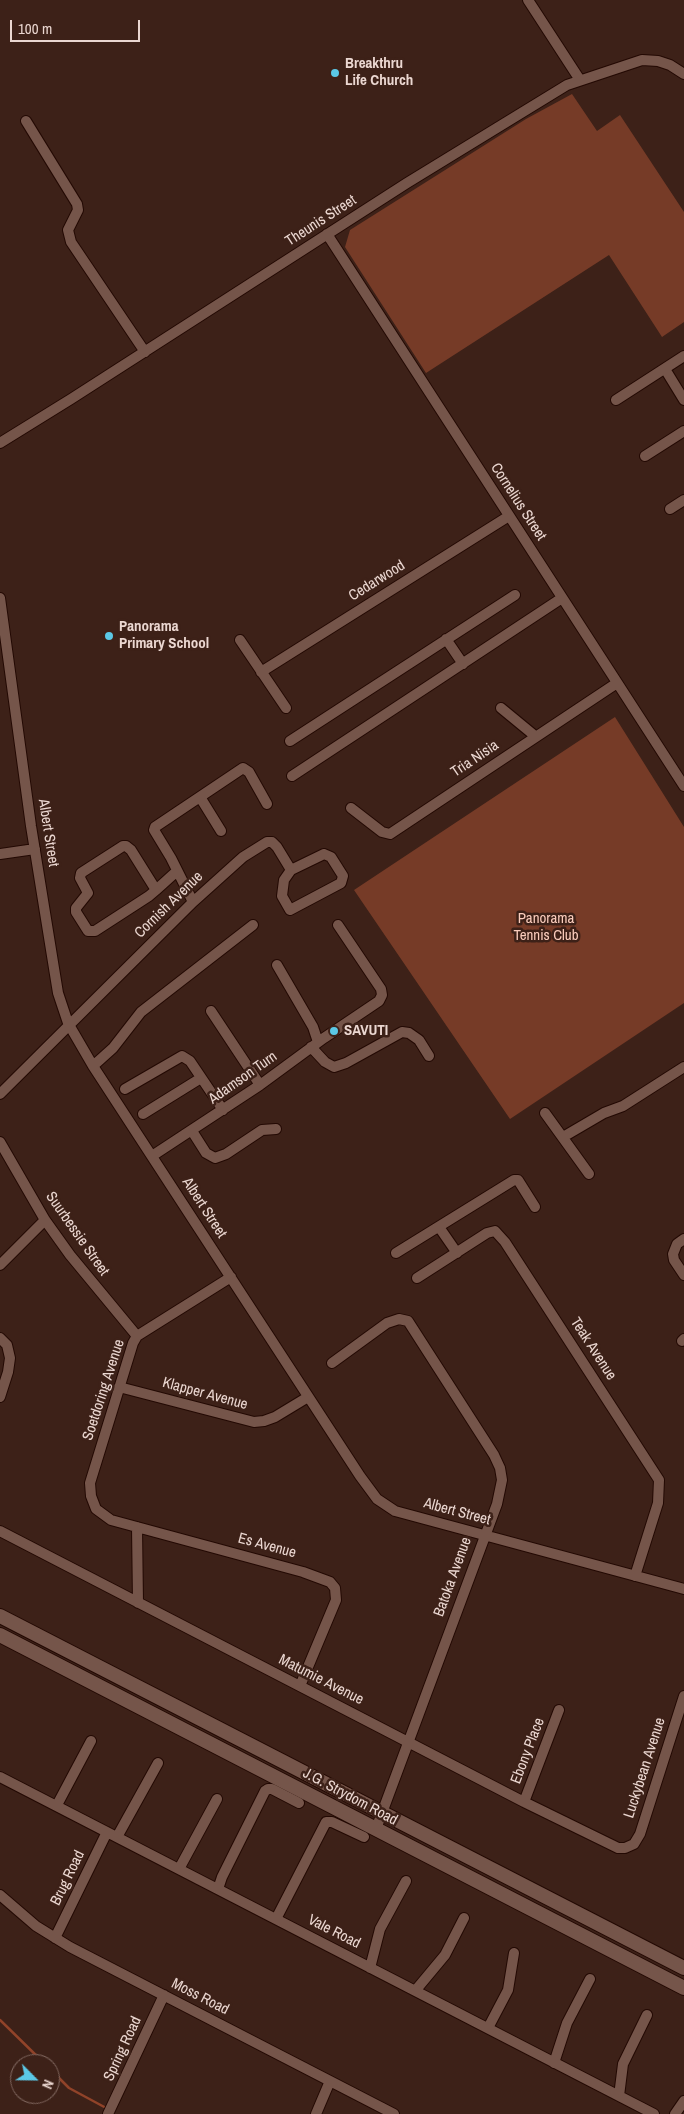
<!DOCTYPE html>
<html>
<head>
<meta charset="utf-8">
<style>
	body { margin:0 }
	#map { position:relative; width:684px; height:2114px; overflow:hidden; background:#3d2118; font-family:"Archivo Narrow",sans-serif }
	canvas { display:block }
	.north { position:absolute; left:10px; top:2054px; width:50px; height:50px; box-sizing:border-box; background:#3d2118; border:1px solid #836a62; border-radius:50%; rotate:113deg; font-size:14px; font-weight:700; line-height:20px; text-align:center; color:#ebd7d1 }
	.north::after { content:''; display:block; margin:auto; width:18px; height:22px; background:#5bc8e6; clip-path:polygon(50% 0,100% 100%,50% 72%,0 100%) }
	.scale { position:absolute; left:10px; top:20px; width:130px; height:22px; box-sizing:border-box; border:2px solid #ebd7d1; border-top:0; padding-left:6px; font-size:15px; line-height:18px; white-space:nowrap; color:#ebd7d1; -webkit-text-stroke:4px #3d2118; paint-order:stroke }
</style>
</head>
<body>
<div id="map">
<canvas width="684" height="2114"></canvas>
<div class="north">N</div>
<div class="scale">100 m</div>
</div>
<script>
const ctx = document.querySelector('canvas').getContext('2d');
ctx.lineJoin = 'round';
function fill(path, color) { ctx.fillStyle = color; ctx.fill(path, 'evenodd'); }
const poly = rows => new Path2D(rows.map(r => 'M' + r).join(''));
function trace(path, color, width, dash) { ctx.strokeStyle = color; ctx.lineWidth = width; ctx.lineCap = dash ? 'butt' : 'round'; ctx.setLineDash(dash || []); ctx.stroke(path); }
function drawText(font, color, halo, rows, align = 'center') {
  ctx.font = font + ' "Archivo Narrow",sans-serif'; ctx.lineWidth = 5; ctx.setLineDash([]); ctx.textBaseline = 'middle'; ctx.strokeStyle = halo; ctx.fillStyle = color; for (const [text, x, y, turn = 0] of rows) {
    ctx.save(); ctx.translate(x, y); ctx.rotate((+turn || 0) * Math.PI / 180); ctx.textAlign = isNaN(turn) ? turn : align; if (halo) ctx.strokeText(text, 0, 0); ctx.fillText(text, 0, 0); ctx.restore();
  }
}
fill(poly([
	[572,94,597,131,620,115,684,212,684,322,662,337,609,255,426,373,345,247,350,230,526,119],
	[615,717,684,827,684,1003,510,1119,354,890]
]), '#763b27');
trace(poly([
	[0,2020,45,2064],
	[50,2069,69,2088,108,2109]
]), '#914329', 2.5);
const street = poly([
	[528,0,580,80],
	[26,121,77,204,78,210,68,230,71,242,145,352],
	[327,234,684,786],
	[665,369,684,400],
	[616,400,684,356],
	[0,443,71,399,407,183,567,85,642,60,658,61,670,65,684,74],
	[645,456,684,431],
	[670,509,684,500],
	[0,598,31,826,58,993,68,1023,93,1066,360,1476,377,1499,395,1511,684,1589],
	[446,639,463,664],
	[240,640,286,708],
	[261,672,509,516],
	[501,708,535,736],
	[290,741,515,595],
	[292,776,562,598],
	[200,797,221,831],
	[351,808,382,832,390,834,617,683],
	[0,854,35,849],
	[324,854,331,857,343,876,341,883,290,910,282,896,284,880,291,870,324,854],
	[156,890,131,850,126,846,123,846,81,873,80,878,88,893,76,908,76,912,88,931,95,931,149,896,156,890,177,871],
	[193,902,171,858,154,830,155,827,243,768,249,772,267,804],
	[277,965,313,1027,318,1042],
	[211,1011,260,1085],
	[311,1047,325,1062,334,1067,346,1063,402,1032,409,1033,419,1040,429,1056],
	[93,1066,113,1048,141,1012,253,925],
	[125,1089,182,1056,190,1061,223,1110],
	[0,1094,193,902,243,857,267,842,272,842,277,847,291,870],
	[545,1113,589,1174],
	[143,1114,201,1078],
	[192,1131,206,1153,215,1158,226,1154,262,1130,276,1129],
	[563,1137,604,1113,623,1106,684,1067],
	[0,1142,45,1220,70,1255,137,1336],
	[152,1156,260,1085,324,1038,379,1001,382,995,381,989,338,925],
	[439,1227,457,1253],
	[684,1239,677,1244,673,1254,674,1260,684,1275],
	[396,1253,514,1180,518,1180,535,1207],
	[0,1265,45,1220],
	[231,1277,137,1336,133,1343,90,1483,91,1496,96,1509,111,1520,303,1572,330,1582,335,1588,336,1600,300,1686],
	[417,1278,487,1233,495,1231,505,1242,659,1480,658,1503,635,1576],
	[0,1338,7,1345,10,1358,8,1372,0,1397],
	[682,1341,684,1339],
	[332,1363,387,1323,399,1319,408,1321,494,1455,500,1468,502,1480,497,1504,376,1829],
	[119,1387,254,1422,264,1421,275,1417,308,1397],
	[137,1527,138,1603],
	[0,1531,524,1802,618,1848,625,1848,634,1844,640,1834,684,1696],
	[0,1777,654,2114],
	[524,1802,559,1710],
	[57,1805,91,1741],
	[117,1837,158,1763],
	[179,1869,217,1799],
	[218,1889,222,1877,265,1791,268,1789,272,1789,299,1803],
	[0,1895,36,1926,70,1947,394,2114],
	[276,1919,326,1822,332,1822,364,1837],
	[55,1938,107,1832],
	[370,1968,380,1929,406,1881],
	[415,1991,445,1955,464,1918],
	[488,2028,508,1990,514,1953],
	[554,2063,567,2023,590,1979],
	[619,2096,623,2064,647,2015],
	[108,2114,164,1995],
	[316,2114,330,2081],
	[675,2114,684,2101]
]);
const secondary = poly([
	[0,1616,684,1968],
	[0,1635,684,1988]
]);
trace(street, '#230903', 12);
trace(secondary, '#230903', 16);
trace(street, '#75554a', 10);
trace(secondary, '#75554a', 14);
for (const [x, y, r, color] of [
	[335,73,5,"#5bc8e6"],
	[109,636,5,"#5bc8e6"],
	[334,1031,5,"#5bc8e6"]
]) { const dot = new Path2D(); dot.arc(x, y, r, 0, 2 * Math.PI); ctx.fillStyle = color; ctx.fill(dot); trace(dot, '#3d2118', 2); }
drawText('bold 15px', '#ebd7d1', '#3d2118', [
	["Breakthru",345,64],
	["Life Church",345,81],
	["Panorama",119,627],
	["Primary School",119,644],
	["SAVUTI",344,1031]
], 'left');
drawText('15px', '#ebd7d1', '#3d2118', [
	["Theunis Street",321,221,-33],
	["Cornelius Street",518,502,57],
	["Cedarwood",377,581,-32],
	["Tria Nisia",475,759,-34],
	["Albert Street",48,833,81],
	["Cornish Avenue",169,905,-44],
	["Adamson Turn",243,1078,-35],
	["Albert Street",204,1208,57],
	["Suurbessie Street",77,1234,55],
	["Teak Avenue",593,1349,57],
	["Soetdoring Avenue",104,1390,-72],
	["Klapper Avenue",205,1394,15],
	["Albert Street",457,1512,15],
	["Es Avenue",267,1546,15],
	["Batoka Avenue",453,1577,-70],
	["Matumie Avenue",321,1680,27],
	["Ebony Place",528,1751,-69],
	["Luckybean Avenue",645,1768,-72],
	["J.G. Strydom Road",350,1797,28],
	["Brug Road",68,1878,-64],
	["Vale Road",334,1932,27],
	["Moss Road",200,1997,27],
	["Spring Road",123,2049,-65]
]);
drawText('15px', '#fbcdbd', '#3d2118', [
	["Panorama",546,919],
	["Tennis Club",546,936]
]);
</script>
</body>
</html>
